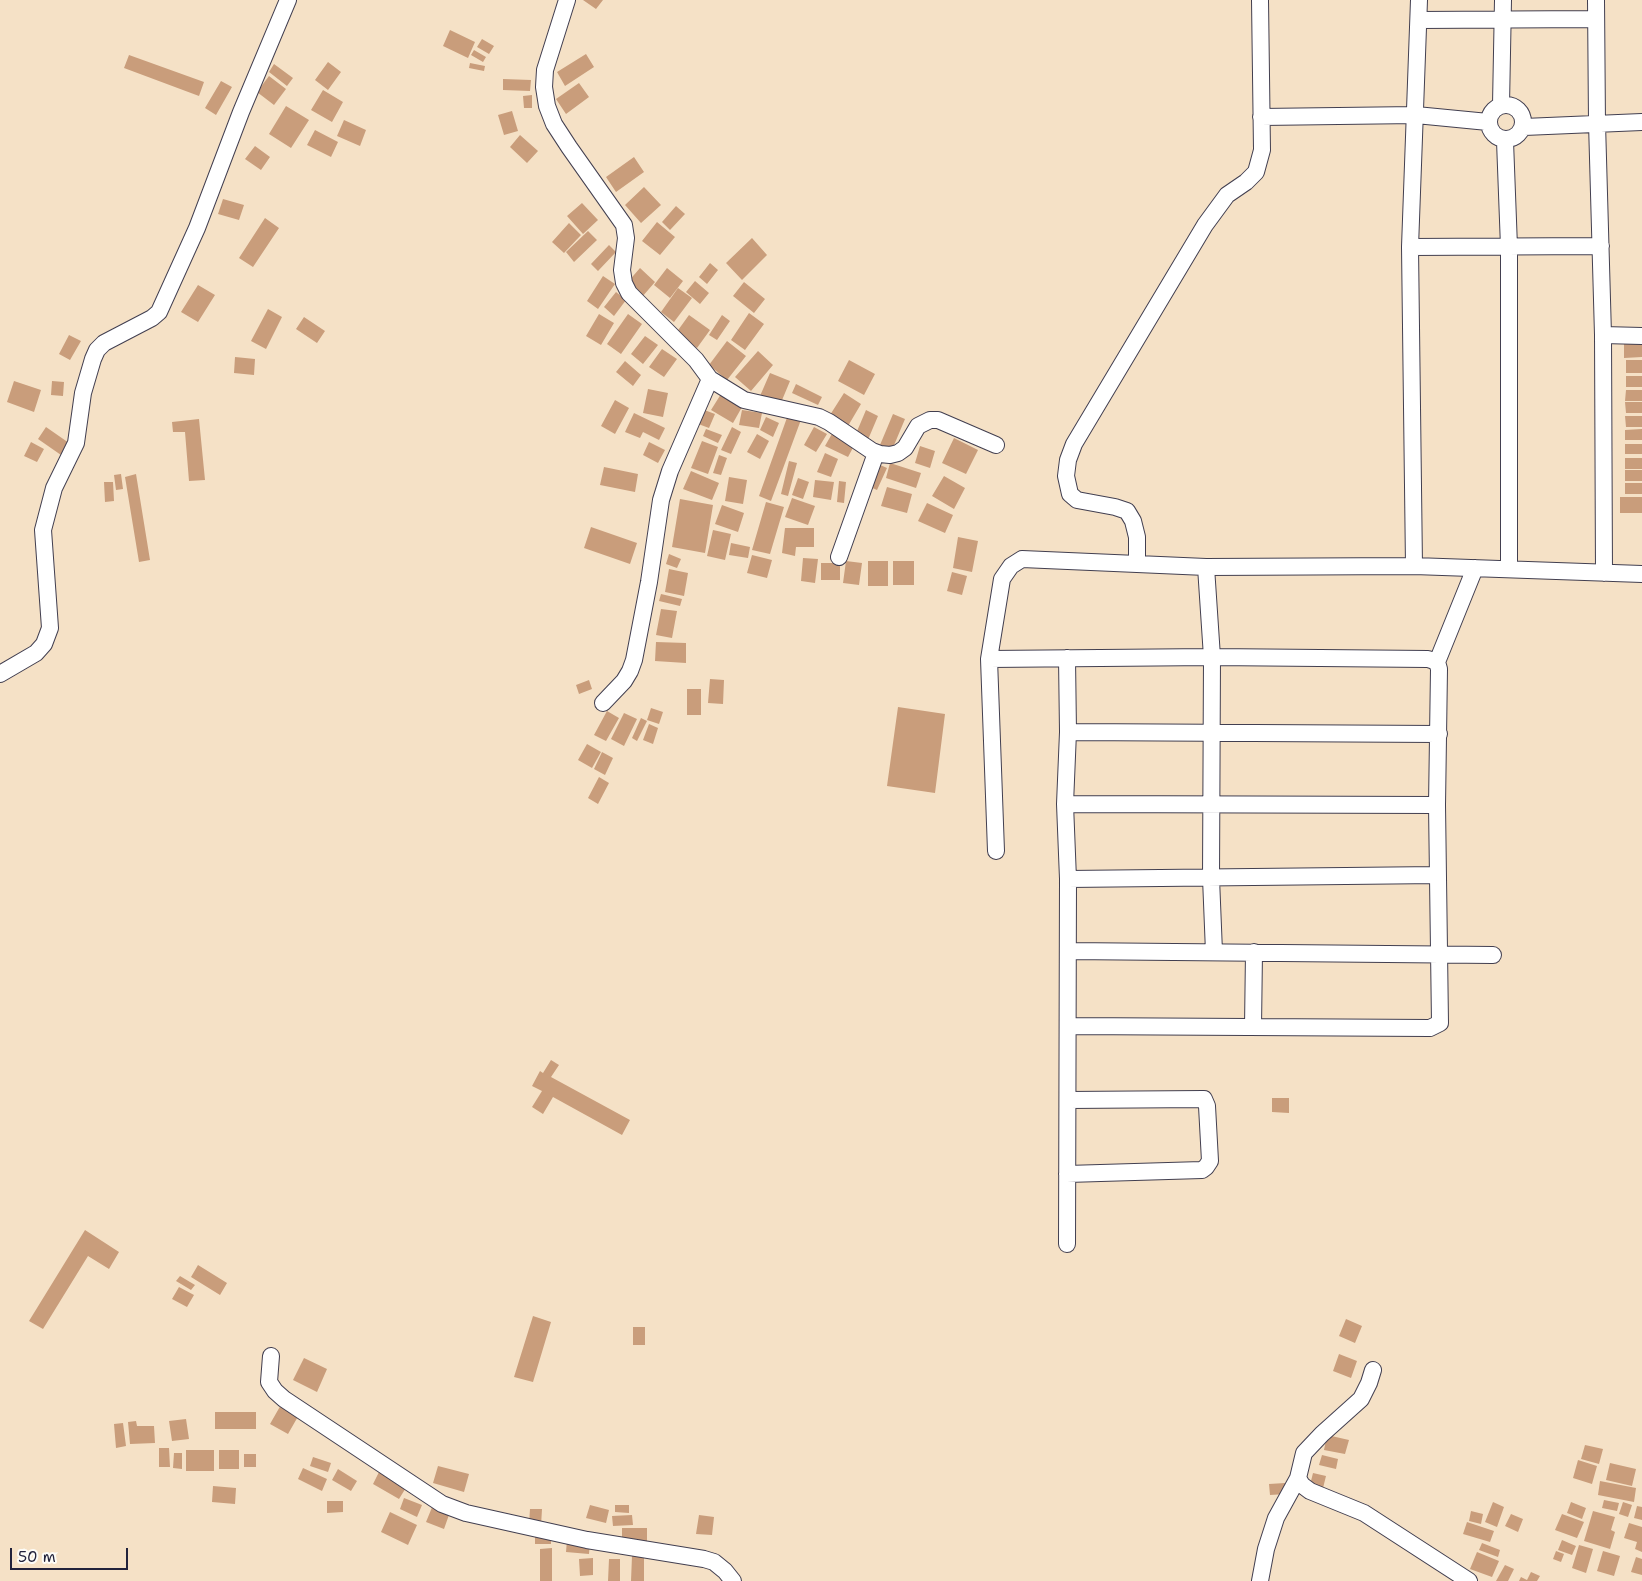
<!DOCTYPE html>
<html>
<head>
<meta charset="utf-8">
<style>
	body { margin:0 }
	#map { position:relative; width:1642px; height:1581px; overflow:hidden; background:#f5e1c6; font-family:"Shantell Sans",sans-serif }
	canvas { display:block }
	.scale { position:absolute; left:10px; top:1548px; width:118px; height:22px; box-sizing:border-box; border:2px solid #22223b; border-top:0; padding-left:6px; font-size:15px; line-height:18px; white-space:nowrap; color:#22223b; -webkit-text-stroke:4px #fdfcf7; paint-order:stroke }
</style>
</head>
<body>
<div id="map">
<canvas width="1642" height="1581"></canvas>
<div class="scale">50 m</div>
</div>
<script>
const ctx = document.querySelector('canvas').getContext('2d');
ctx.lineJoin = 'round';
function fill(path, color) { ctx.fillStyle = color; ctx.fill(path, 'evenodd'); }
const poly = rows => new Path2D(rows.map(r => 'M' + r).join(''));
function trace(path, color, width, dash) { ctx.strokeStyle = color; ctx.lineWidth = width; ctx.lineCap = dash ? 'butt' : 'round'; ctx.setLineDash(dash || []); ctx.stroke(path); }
fill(poly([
	[583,0,603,0,596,9],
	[450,30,475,42,468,58,443,46],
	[482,39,494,46,489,54,477,47],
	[474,50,486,57,483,62,471,55],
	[586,54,594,67,565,86,557,72],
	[129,55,204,82,199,96,124,68],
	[328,62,341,72,328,90,315,80],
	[470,63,485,66,484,71,469,68],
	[274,64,293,78,287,86,269,72],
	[269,76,286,89,274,105,257,92],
	[503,79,531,80,530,91,503,90],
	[221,81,232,87,216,115,205,108],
	[579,83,589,97,566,114,556,99],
	[323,90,343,102,332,122,311,110],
	[532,95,532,108,524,108,523,96],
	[286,106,309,120,291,148,269,134],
	[512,111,518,131,504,135,498,115],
	[344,120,366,130,360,146,337,136],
	[315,130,338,142,331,157,307,145],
	[520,135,538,151,527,163,510,147],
	[255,146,270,157,261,170,245,159],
	[634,157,644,172,616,192,606,177],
	[644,187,661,205,641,223,625,205],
	[223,199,244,205,239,220,218,214],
	[582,203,598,220,583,234,567,216],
	[676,206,685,214,670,230,662,222],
	[265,218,279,228,253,267,239,258],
	[657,222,675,237,660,255,642,241],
	[569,223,581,235,564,253,552,242],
	[588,231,597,240,574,262,566,252],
	[752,238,767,255,742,280,726,263],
	[609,245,616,252,598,271,591,264],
	[710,263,718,270,707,284,699,277],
	[640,268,655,282,642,297,627,283],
	[667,268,683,281,670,298,654,285],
	[603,276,615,284,598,309,587,301],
	[695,281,709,293,700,304,686,292],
	[744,282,765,299,754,313,733,296],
	[198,285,215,295,198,322,181,312],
	[678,288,692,298,674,322,661,312],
	[616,292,626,300,614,316,604,307],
	[268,309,282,317,266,349,251,341],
	[749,313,764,324,745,350,731,340],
	[599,314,614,323,601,345,586,336],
	[628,314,642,324,621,354,607,344],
	[689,315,710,330,697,348,676,333],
	[722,315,730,321,717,340,709,335],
	[304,317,325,331,317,343,296,329],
	[69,335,81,341,70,360,59,354],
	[645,336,658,345,643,364,631,354],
	[727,341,746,356,727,380,709,365],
	[1624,344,1642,344,1642,357,1624,358],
	[662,349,677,359,664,377,649,367],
	[758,351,773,365,751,391,735,377],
	[235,357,255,359,254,375,234,373],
	[849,360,875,374,864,395,838,381],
	[1626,360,1642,360,1642,373,1626,373],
	[625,361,641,375,633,386,616,372],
	[770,373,790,381,780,405,760,396],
	[1626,376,1642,376,1642,387,1626,387],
	[14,381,41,390,34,412,7,402],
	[52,381,64,382,63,396,51,395],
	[796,384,822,397,818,405,792,393],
	[648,389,668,393,663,417,643,413],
	[1626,390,1642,390,1642,401,1625,401],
	[844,393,861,404,848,426,830,415],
	[721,394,742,407,733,423,711,410],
	[615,400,629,408,615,434,601,426],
	[1625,402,1642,402,1642,413,1626,413],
	[699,408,715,414,709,428,693,422],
	[742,410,762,413,759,428,739,425],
	[866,410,878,416,867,442,855,436],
	[789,412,802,417,771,501,759,496],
	[634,413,665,428,659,440,643,432,640,438,625,432],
	[893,414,905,419,892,450,880,445],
	[1625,416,1642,416,1642,427,1626,427],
	[766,417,779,423,773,437,760,430],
	[199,419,205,480,189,481,185,432,173,432,172,422],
	[46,427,69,443,61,455,38,439],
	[732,427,741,432,731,454,721,450],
	[814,427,827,434,816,452,804,445],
	[706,429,722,435,718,443,703,436],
	[1642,429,1642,440,1625,440,1625,430],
	[833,432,855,444,848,457,825,446],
	[757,434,769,441,760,459,747,452],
	[954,438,978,450,966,474,942,463],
	[702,441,718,447,708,474,691,468],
	[31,442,44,449,37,462,24,456],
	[649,442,665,450,658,463,643,455],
	[1625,444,1642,444,1642,454,1625,454],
	[920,446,935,451,930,468,915,463],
	[825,453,838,459,831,477,817,472],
	[719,455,727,458,721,475,713,473],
	[1625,458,1642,458,1642,469,1625,469],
	[789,461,797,463,788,496,781,494],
	[890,463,921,473,916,488,886,478],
	[878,464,887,468,877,490,868,486],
	[604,467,638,474,635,492,600,485],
	[1625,470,1642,470,1642,481,1625,481],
	[691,471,719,483,712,500,683,489],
	[121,474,123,489,116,490,114,475],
	[136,474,150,560,139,562,125,477],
	[944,476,965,488,954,509,932,496],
	[729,477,747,480,743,504,725,501],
	[798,478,809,482,803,499,792,495],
	[815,480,834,482,831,500,813,497],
	[839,481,846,482,844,503,837,502],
	[104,482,113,482,114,501,105,502],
	[1625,483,1642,483,1642,494,1625,494],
	[887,487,912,494,907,513,881,506],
	[1620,497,1642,497,1642,513,1620,513],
	[792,498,815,506,808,525,785,517],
	[680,499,713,505,705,553,672,547],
	[766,502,784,507,770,554,752,550],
	[927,503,953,515,945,533,918,521],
	[722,505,744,513,738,532,715,524],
	[591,527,637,543,630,564,584,548],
	[785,528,814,528,814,547,796,547,795,556,782,553],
	[713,530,731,534,725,560,707,556],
	[958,537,978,541,972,572,953,568],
	[731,543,750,547,748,558,729,555],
	[669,554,681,559,677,568,666,564],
	[752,555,772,560,767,578,747,573],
	[803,558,818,559,815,583,801,581],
	[846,561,862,563,859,585,843,583],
	[868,561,888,561,888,586,868,586],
	[893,561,914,561,914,585,893,585],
	[821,563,840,563,840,580,821,580],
	[669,569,688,573,684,596,665,592],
	[952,572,967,576,962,595,947,591],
	[661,594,682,599,680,606,659,601],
	[661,609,677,611,672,638,656,635],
	[656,642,686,643,686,663,655,661],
	[710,679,724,680,723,704,708,703],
	[589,680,592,689,579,694,576,685],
	[687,689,701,689,701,715,687,715],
	[898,707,945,714,935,793,887,786],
	[651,708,663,712,659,724,647,720],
	[607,711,619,718,606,741,594,735],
	[624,713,637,719,624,746,611,739],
	[641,718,647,721,637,741,632,738],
	[649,724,658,728,653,744,643,740],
	[587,744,601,752,592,768,578,760],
	[602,752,613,758,605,775,594,769],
	[599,777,609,783,598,804,588,798],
	[551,1060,559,1065,551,1077,630,1120,622,1135,553,1097,543,1114,532,1107,542,1091,532,1086,540,1071,543,1073],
	[1272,1098,1289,1098,1289,1113,1272,1112],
	[85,1230,119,1252,109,1269,88,1256,43,1329,29,1321],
	[198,1265,227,1283,220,1295,191,1277],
	[180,1276,195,1285,191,1290,176,1281],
	[179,1287,194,1295,187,1307,172,1299],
	[533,1316,551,1322,533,1382,514,1377],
	[1346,1319,1362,1326,1355,1343,1339,1336],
	[633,1327,645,1327,645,1345,633,1345],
	[1339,1354,1357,1361,1351,1378,1333,1371],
	[304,1358,327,1369,317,1392,293,1380],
	[282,1403,300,1413,288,1434,270,1424],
	[215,1412,256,1412,256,1429,215,1429],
	[186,1419,189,1439,172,1441,169,1421],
	[136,1421,137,1426,154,1426,155,1443,130,1444,128,1422],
	[123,1423,126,1446,116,1448,114,1424],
	[1327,1435,1349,1440,1345,1454,1324,1450],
	[1585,1445,1603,1449,1599,1464,1581,1459],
	[159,1448,169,1448,170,1467,159,1467],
	[186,1450,214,1450,214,1471,186,1471],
	[219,1450,239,1450,239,1469,219,1469],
	[174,1453,182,1453,182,1469,173,1468],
	[244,1454,256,1454,256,1467,244,1467],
	[1322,1455,1338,1459,1336,1469,1319,1465],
	[313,1457,331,1463,328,1472,310,1466],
	[1578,1460,1597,1466,1592,1484,1573,1478],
	[1610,1463,1636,1469,1632,1486,1606,1480],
	[438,1466,469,1474,464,1492,433,1483],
	[303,1468,327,1479,322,1491,298,1479],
	[338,1469,357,1481,351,1491,332,1480],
	[380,1470,407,1486,399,1499,373,1484],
	[1313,1473,1326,1476,1323,1488,1310,1485],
	[1600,1481,1636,1488,1634,1502,1598,1495],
	[1285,1483,1286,1494,1270,1495,1269,1484],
	[213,1486,236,1488,235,1504,212,1502],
	[404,1498,422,1505,417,1517,400,1509],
	[1604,1500,1619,1503,1617,1511,1602,1508],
	[327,1501,343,1501,343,1512,327,1513],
	[1493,1502,1504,1507,1497,1527,1485,1522],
	[1571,1502,1586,1508,1582,1519,1567,1513],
	[1623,1502,1632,1505,1628,1517,1619,1514],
	[433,1505,450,1512,444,1529,426,1522],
	[590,1505,609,1510,606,1523,586,1518],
	[615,1505,629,1505,629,1513,615,1512],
	[1637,1506,1642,1507,1642,1520,1634,1518],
	[530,1509,542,1509,541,1526,529,1525],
	[1471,1511,1483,1514,1481,1524,1469,1521],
	[1593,1511,1615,1517,1611,1530,1615,1532,1610,1549,1584,1541],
	[390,1512,417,1525,408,1545,381,1532],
	[1511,1514,1523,1519,1518,1532,1505,1526],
	[1562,1514,1584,1522,1577,1538,1555,1530],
	[632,1515,633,1525,613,1526,612,1516],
	[699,1515,714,1517,712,1535,696,1534],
	[1467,1522,1494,1531,1490,1542,1463,1534],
	[1629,1523,1642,1527,1642,1552,1635,1549,1637,1542,1624,1538],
	[622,1528,647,1528,647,1544,622,1544],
	[535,1534,551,1534,551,1544,535,1544],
	[567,1540,590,1542,589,1554,566,1552],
	[1562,1540,1576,1546,1572,1555,1558,1550],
	[1482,1543,1500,1550,1498,1557,1479,1550],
	[1579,1545,1593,1549,1586,1573,1572,1568],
	[552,1548,552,1581,540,1581,540,1549],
	[1556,1551,1564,1554,1561,1562,1553,1559],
	[1603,1551,1620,1556,1614,1576,1597,1571],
	[1477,1552,1499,1561,1492,1577,1470,1569],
	[632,1556,644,1556,644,1581,631,1581],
	[1636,1557,1642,1559,1642,1575,1631,1572],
	[593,1558,593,1575,580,1576,579,1559],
	[609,1559,620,1559,620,1581,608,1581],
	[1505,1565,1514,1569,1508,1581,1496,1581],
	[1531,1572,1540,1576,1537,1581,1519,1581,1521,1577,1527,1580]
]), '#c99d7b');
const street = poly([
	[567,0,545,70,544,87,547,106,554,124,569,147,624,225,626,238,622,270,624,283,629,293,696,360,710,379,670,471,661,500,649,582,634,660,630,671,624,681,603,703],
	[1596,0,1597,123,1603,335,1642,336],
	[1419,20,1596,19],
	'1489 122a17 17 0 1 1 34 0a17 17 0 1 1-34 0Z',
	[1501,105,1503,0],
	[1261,117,1416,115,1488,122],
	[1524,127,1642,122],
	[1505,141,1509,247,1509,569],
	[1410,247,1601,246],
	[1603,335,1604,573],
	[710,379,744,400,819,417,829,422,872,451,880,454,890,455,898,453,905,448,918,426,930,420,938,420,996,445],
	[839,557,876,453],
	[1137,564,1137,537,1133,521,1127,511,1115,507,1077,500,1070,494,1066,476,1068,460,1074,444,1205,225,1227,195,1246,182,1256,172,1262,150,1260,0],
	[1414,566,1410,247,1419,0],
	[1206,567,1212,657,1211,878,1214,952],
	[989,659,1212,657,1428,659,1437,662,1439,669,1437,805,1440,1023,1430,1028,1068,1026],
	[1437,662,1475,568],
	[0,674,36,653,44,644,50,628,43,530,54,488,76,443,83,393,93,359,97,350,104,343,152,318,159,312,197,228,241,112,288,0],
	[1068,732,1439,734],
	[1065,804,1437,805],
	[996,851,989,659,1002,579,1011,566,1022,559,1206,567,1414,566,1642,574],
	[1068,879,1438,875],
	[1068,951,1493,955],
	[1253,1027,1254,952],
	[1067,1174,1202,1170,1206,1167,1210,1161,1207,1106,1204,1099,1068,1100],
	[1067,1244,1068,879,1065,804,1068,732,1067,658],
	[271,1356,269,1382,275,1391,284,1399,442,1504,466,1513,587,1540,704,1559,714,1562,725,1571,733,1581],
	[1373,1370,1369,1383,1361,1399,1322,1434,1304,1453,1298,1478,1302,1485,1310,1491,1364,1513,1469,1581],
	[1260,1581,1266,1549,1276,1518,1298,1478]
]);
trace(street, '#423f50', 18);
trace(street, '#fff', 16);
</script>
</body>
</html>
